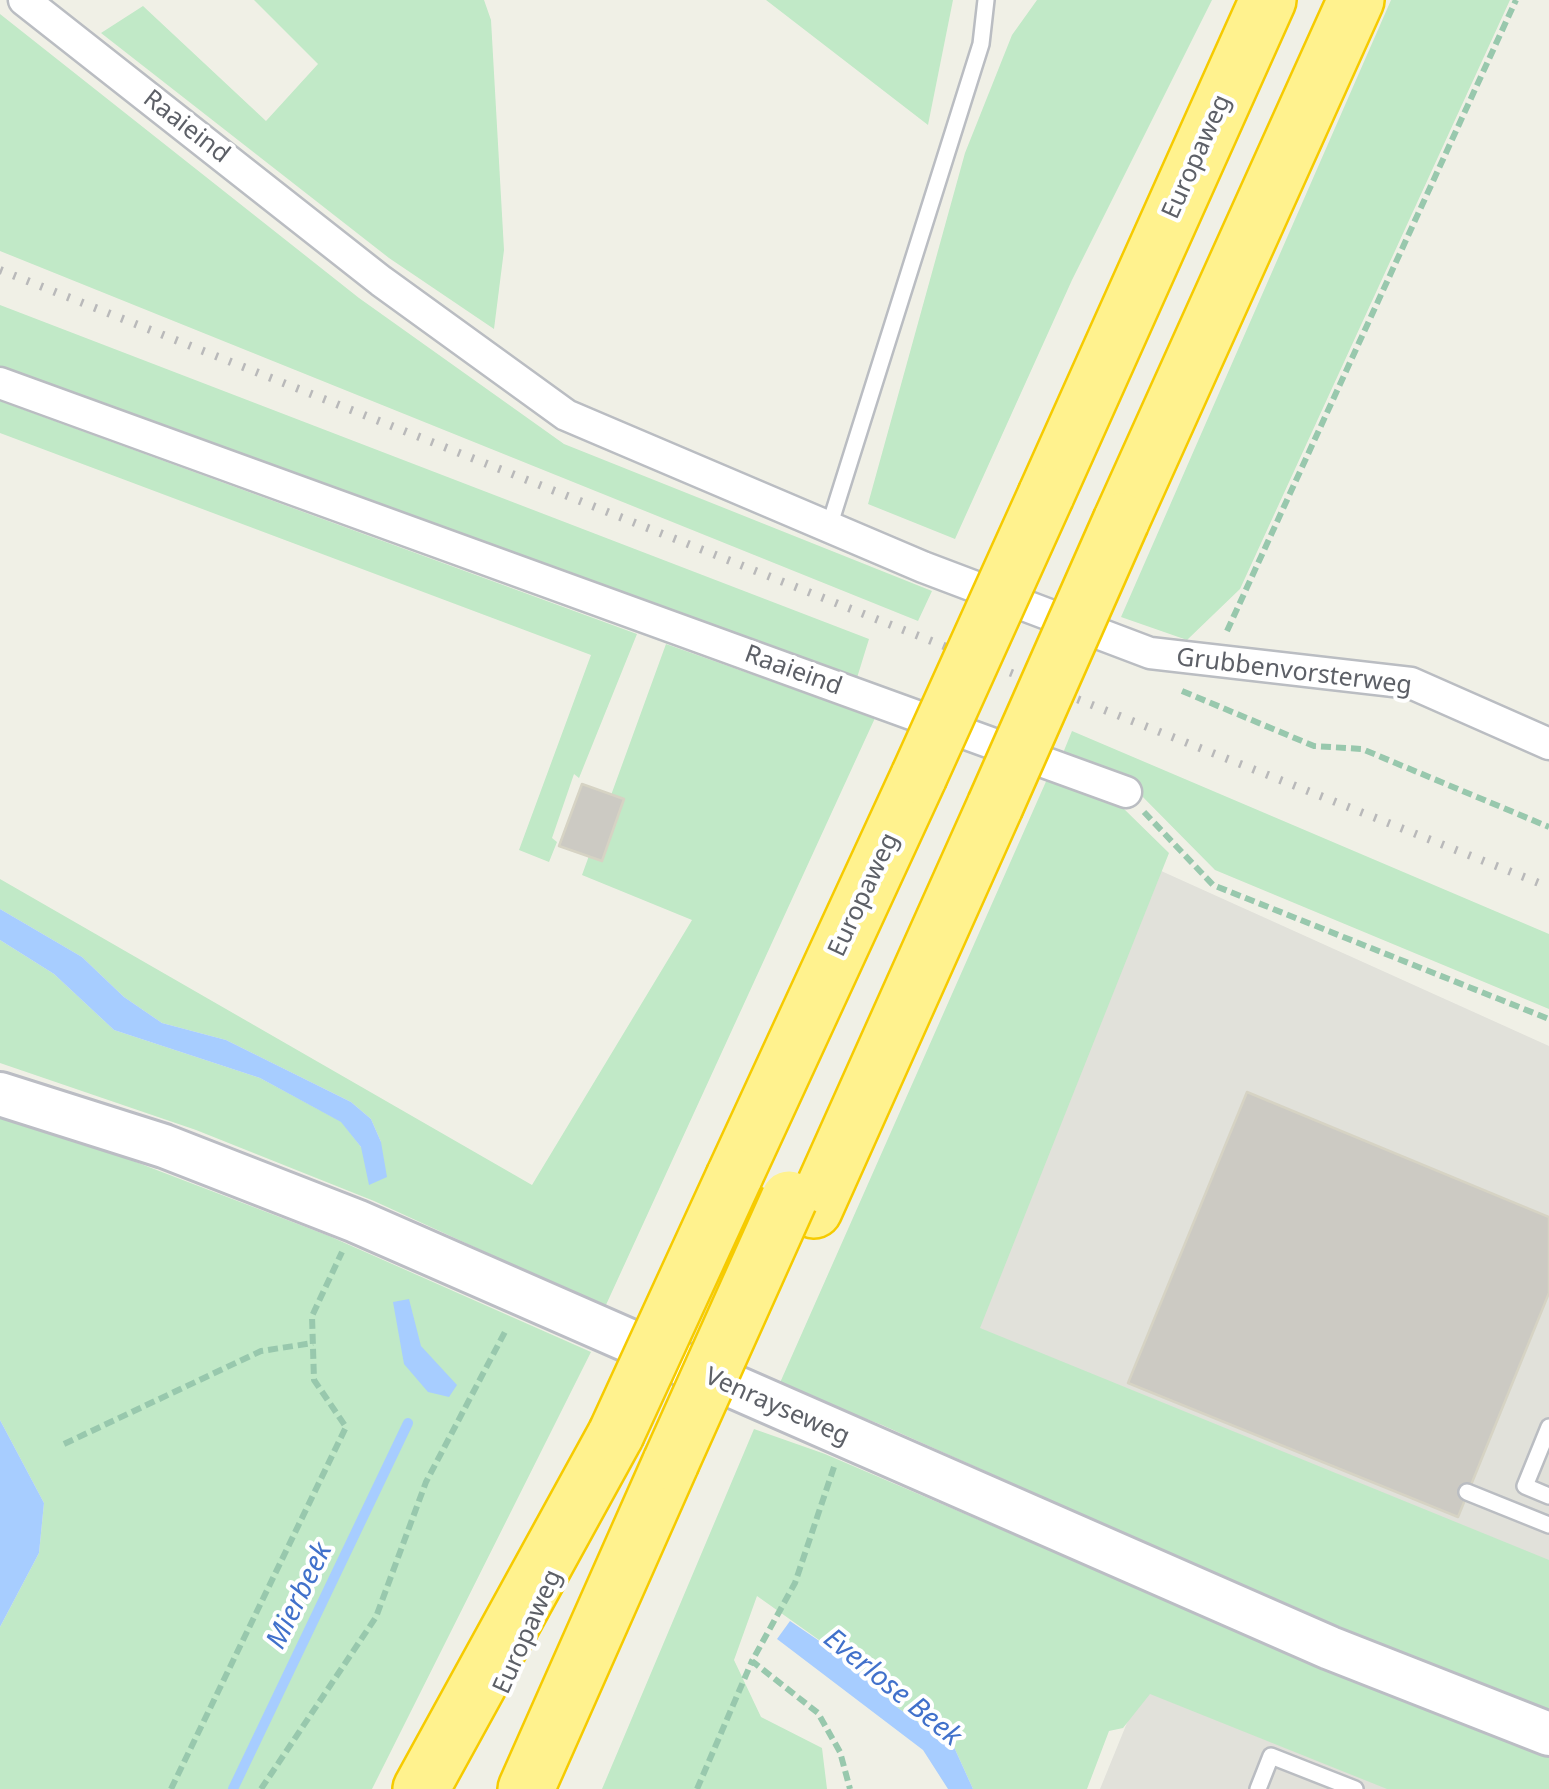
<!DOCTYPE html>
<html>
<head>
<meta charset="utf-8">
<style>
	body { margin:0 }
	canvas { display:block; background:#f0f0e6 }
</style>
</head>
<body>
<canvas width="1549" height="1789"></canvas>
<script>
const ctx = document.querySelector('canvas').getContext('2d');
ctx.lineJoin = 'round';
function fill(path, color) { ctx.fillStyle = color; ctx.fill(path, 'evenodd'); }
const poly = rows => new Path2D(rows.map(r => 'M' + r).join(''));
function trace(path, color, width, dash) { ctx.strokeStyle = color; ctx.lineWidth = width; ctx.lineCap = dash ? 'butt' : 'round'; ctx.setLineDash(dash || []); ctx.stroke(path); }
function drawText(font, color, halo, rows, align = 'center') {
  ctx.font = font + ' "Noto Sans",sans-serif'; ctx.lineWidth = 8; ctx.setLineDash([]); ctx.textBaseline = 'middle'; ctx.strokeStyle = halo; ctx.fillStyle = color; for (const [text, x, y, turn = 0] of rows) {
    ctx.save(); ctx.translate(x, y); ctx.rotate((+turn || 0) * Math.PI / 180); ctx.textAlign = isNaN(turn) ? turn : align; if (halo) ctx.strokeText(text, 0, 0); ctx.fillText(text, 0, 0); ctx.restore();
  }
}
fill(poly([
	[1159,870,1549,1046,1549,1618,953,1355],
	[1160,1642,1503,1789,1100,1789]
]), '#e1e1da');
fill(poly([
	[254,0,484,0,491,20,504,250,494,329,389,258,101,33,143,6,266,121,318,64],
	[766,0,953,0,928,125],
	[1037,0,1212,0,1072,280,955,539,868,504,965,153,1012,35],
	[1391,0,1510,0,1240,589,1187,640,1121,617],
	[0,14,359,298,564,444,932,591,918,621,0,251],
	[0,305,869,639,856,681,0,368],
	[0,401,637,634,579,778,574,774,552,838,557,842,549,862,519,850,591,655,0,433],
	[666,644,875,718,605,1307,374,1201,196,1130,0,1063,0,940,54,974,114,1030,260,1078,342,1122,361,1147,381,1142,371,1119,351,1102,226,1040,162,1023,124,997,82,957,0,909,0,879,532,1185,692,920,582,875],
	[1072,731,1549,934,1549,1009,1215,870,1132,786,1063,753],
	[1048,777,1122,807,1169,853,980,1328,1549,1560,1549,1713,1343,1631,882,1425,779,1385],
	[0,1110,329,1236,591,1352,372,1789,0,1789,0,1627,39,1553,44,1503,0,1420],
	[754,1429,825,1454,1341,1675,1538,1750,1549,1755,1549,1789,1387,1789,1150,1694,1123,1728,1109,1731,1087,1789,973,1789,954,1747,898,1708,853,1664,757,1596,734,1660,761,1717,822,1748,827,1789,602,1789]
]), '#c1e9c7');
fill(poly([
	[0,909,82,957,124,997,162,1023,226,1040,351,1102,371,1119,381,1142,387,1177,369,1185,361,1147,341,1122,260,1078,114,1030,54,974,0,940],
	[409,1299,421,1346,457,1385,449,1397,428,1392,404,1364,393,1302],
	[0,1420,44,1503,39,1553,0,1627],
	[790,1621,853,1664,898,1708,954,1747,973,1789,948,1789,923,1750,777,1639]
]), '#a7cdff');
trace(poly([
	[233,1789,408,1423]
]), '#a7cdff', 10);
const building = poly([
	[582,784,624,799,602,861,559,846,582,784],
	[1247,1092,1549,1217,1549,1293,1458,1517,1128,1383,1247,1092]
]);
fill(building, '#cccac3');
trace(building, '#d6d3c4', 2.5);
const lane = poly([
	[829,527,981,44,986,0],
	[1549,1427,1525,1486,1549,1496],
	[1467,1492,1549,1525],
	[1258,1789,1271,1756,1355,1789]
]);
const street = poly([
	[24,0,381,281,566,415,923,567,1150,653,1411,683,1549,744],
	[0,383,1126,792]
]);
const secondary = poly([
	[0,1094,164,1146,356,1221,1330,1648,1549,1734]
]);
const highway = poly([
	[1046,495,1268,0],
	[1121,521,1356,0],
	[734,1177,919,776],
	[814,1210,995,806],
	[421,1789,616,1434],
	[526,1789,671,1462]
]);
trace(lane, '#babdc2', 20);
trace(street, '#babdc2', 35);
trace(secondary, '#bbbdc4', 48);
trace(highway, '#f6cb00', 60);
trace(poly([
	[1227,631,1516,0],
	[1182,691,1314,746,1362,749,1549,827],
	[1144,812,1213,885,1549,1019],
	[64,1444,261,1351,313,1343],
	[834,1467,795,1583,752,1661,818,1713,840,1752,850,1789],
	[171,1789,346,1427,314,1380,312,1316,342,1252],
	[261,1789,376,1617,426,1482,507,1328],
	[697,1789,752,1661]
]), '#98c8ad', 6, [10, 5]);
trace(lane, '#fff', 15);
trace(street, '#fff', 30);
trace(secondary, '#fff', 42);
trace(highway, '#fff28e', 55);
trace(poly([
	[0,270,1549,887]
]), '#b9b9ba', 8, [2.5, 12]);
const highwayBridge = poly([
	[919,776,1046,495],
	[995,806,1121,521],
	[616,1434,734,1177],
	[671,1462,789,1199]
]);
trace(highwayBridge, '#f6cb00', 60, []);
trace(highwayBridge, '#fff28e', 55);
drawText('25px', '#5d6067', '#fff', [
	["Raaieind",186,127,38],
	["Europaweg",1197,157,-66],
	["Raaieind",793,671,20],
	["Grubbenvorsterweg",1294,672,7],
	["Europaweg",864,895,-65],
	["Venrayseweg",777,1407,24],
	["Europaweg",528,1632,-66]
]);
drawText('italic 28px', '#4171cb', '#fff', [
	["Mierbeek",300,1596,-64],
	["Everlose Beek",892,1688,39]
]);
</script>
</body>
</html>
